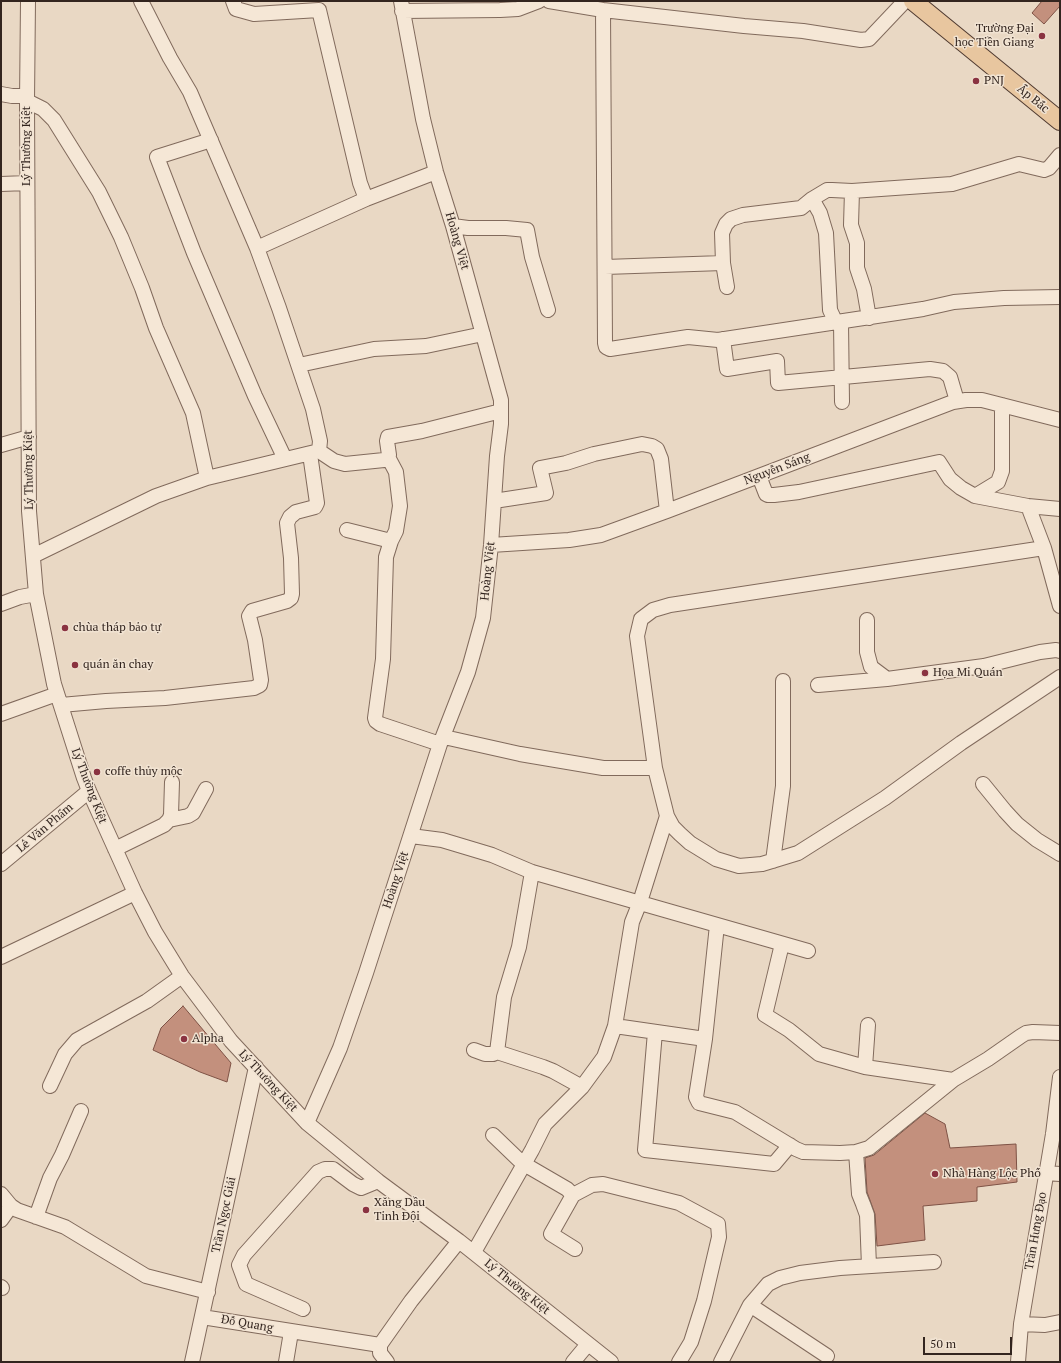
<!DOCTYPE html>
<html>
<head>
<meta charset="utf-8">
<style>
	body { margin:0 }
	#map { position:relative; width:1061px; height:1363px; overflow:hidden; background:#e9d8c4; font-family:"PT Serif",serif }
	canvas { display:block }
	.frame { position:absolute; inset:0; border:2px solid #33251f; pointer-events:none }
	.scale { position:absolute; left:923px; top:1337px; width:89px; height:18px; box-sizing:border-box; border:2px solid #33251f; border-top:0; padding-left:5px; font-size:12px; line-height:14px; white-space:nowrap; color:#33251f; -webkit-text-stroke:3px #f1e3d2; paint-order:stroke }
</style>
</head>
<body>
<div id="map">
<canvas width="1061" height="1363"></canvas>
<div class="frame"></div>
<div class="scale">50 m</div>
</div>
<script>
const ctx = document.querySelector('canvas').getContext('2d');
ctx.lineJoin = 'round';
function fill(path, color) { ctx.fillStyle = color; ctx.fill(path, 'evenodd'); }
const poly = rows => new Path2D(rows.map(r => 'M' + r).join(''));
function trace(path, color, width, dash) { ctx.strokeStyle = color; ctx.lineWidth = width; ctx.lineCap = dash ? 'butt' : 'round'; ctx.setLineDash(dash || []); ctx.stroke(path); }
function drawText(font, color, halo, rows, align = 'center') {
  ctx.font = font + ' "PT Serif",serif'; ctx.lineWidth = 3; ctx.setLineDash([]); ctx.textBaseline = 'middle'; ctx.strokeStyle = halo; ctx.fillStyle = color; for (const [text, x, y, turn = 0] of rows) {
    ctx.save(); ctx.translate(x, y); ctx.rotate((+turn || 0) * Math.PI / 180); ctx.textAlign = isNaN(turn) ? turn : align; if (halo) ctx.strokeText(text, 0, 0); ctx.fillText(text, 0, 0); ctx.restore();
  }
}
const building = poly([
	[1042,1,1060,1,1060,6,1044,24,1032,13,1042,1],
	[183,1006,231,1063,227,1082,200,1072,153,1050,161,1028,183,1006],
	[925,1113,945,1124,950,1148,1016,1144,1017,1182,977,1187,977,1201,923,1206,925,1240,877,1246,875,1214,867,1192,865,1158,874,1155,925,1113]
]);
fill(building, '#c3907d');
trace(building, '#7e5245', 1);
const minor = poly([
	[28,1,27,101,29,511,36,594,54,684,84,778,89,791,135,893,155,932,182,976,231,1041,307,1123,378,1181,459,1241,611,1362],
	[141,1,170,58,190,92,257,248,279,308,313,409,320,441,319,451],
	[233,1,236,9,254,14,319,10,360,183,366,199,436,172],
	[549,1,603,10,744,26,803,31,861,40,869,39,905,1],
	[603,10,605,343,606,347,610,349,688,337,718,340,923,309,954,302,1004,298,1060,297],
	[402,11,500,10,518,9,539,1],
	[1,94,12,96,27,96],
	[27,101,43,109,54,120,99,192,121,237,142,288,156,328,193,413,207,478],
	[211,140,157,157,194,253,255,396,285,459],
	[1,184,27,183],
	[852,191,851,225,857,243,857,268,864,289,869,318],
	[812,199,820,213,826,233,830,310,836,323],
	[453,226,468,228,506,228,527,230,532,257,548,310],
	[257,248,366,199],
	[605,267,723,263],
	[727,287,723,263,722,233,726,224,731,219,743,215,801,208,812,199,827,190,832,190,852,191,952,184,1019,164,1044,170,1049,168,1060,155],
	[841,322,842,402],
	[723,339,727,369,777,361,778,383,930,369,943,371,950,377,957,401],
	[299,365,374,349,426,346,483,334],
	[1,445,29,437],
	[319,451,334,461,345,464,384,460,388,457,389,455,387,441,388,437,422,431,501,411],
	[388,457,396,472,400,506,396,531,391,541,386,557,383,659,375,718,376,721,380,724,440,744],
	[759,476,766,494,768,495,774,495,799,492,939,462,950,479,961,488,975,496,1028,506,1060,509],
	[975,496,998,482,1002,471,1002,405],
	[494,501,546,493,540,468,566,463,594,454,642,444,652,446,657,449,661,459,667,511],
	[1028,506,1044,548,1060,606],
	[347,530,391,541],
	[491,545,569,540,601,535,667,511,953,402,966,400,982,400,1060,420],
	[33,556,156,496,207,478,319,451],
	[1,604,20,597,36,594],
	[867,620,867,652,871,667,887,679],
	[818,685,887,679,984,666,1040,652,1056,650,1060,651],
	[61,705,106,701,165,698,254,688,260,685,261,680,255,640,249,616,252,611,287,601,291,598,292,594,291,558,287,523,290,517,296,512,315,507,317,503,310,454],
	[1,714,57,694],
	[444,737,520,754,603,768,655,768,667,816,673,827,680,834,690,843,716,859,739,866,762,864,798,853,885,798,961,743,1060,677],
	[655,768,637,636,641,619,653,610,670,605,1044,548],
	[983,784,1005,811,1017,824,1037,840,1060,854],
	[667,816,640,902,632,922,615,1026,705,1039],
	[169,820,188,816,193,813,206,789],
	[411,836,442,840,492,855,532,872,808,951],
	[115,849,164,825,169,820,171,815,172,782],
	[773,861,783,786,783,681],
	[1,864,89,791],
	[717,925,705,1039,696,1097,699,1103,735,1112,796,1149,803,1152,840,1153,856,1152,869,1148,953,1080,988,1059,1021,1036,1026,1033,1033,1032,1060,1033],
	[782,944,765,1015,789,1030,819,1054,865,1067,953,1080],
	[1,957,135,893],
	[655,1032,645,1150,774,1164,790,1145],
	[474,1050,485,1054,493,1054,497,1052,543,1067,553,1071,582,1087],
	[497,1052,504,997,519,947,532,872],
	[865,1067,868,1025],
	[50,1086,65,1054,77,1040,147,1001,182,976],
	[307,1123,340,1048,366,973,440,744,468,672,483,618,491,545,497,456,501,424,501,400,453,226,436,172,423,119,401,1],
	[493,1135,519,1160,526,1161],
	[856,1152,859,1194,863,1204,867,1215,869,1266],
	[524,1164,567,1189,573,1195],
	[1046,1173,1060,1174],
	[1,1194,11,1206,17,1210,65,1227,146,1276,208,1292],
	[36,1217,50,1178,62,1155,81,1111],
	[1,1220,11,1206],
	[575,1249,551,1234,573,1195,592,1185,603,1184,679,1203,718,1224,719,1237,704,1301,691,1342,679,1362],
	[474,1252,532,1150,545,1124,582,1087,604,1057,615,1026],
	[1,1287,2,1288],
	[750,1305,827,1356],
	[303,1309,246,1284,239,1265,244,1255,318,1172,325,1169,333,1169,353,1184,361,1188,378,1181],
	[202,1317,380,1345],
	[1021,1324,1045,1325,1060,1322],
	[192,1362,256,1067],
	[286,1362,291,1332],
	[387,1362,380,1353,380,1345,411,1301,459,1241],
	[573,1362,588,1344],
	[721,1362,750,1305,768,1284,780,1278,800,1273,840,1268,934,1262],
	[1018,1362,1021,1324,1053,1134,1060,1077]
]);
const major = poly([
	[913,1,1060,121]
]);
trace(minor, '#816a5c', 16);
trace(major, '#4f3a30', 20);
trace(minor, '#f5e7d6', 14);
trace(major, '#e8c69f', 18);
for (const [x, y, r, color] of [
	[1042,36,4,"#8a3341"],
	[976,81,4,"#8a3341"],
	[65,628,4,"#8a3341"],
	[75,665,4,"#8a3341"],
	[925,673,4,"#8a3341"],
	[97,772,4,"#8a3341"],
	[184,1039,4,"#8a3341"],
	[935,1174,4,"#8a3341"],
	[366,1210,4,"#8a3341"]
]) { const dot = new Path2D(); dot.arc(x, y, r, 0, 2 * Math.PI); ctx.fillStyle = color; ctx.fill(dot); trace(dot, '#f1e3d2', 1.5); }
drawText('12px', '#33251f', '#f1e3d2', [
	["Trường Đại",1034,29,"right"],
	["học Tiền Giang",1034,43,"right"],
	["PNJ",984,81],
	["chùa tháp bảo tự",73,628],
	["quán ăn chay",83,665],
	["Họa Mi Quán",933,673],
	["coffe thủy mộc",105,772],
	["Alpha",192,1039],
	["Nhà Hàng Lộc Phố",943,1174],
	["Xăng Dầu",374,1203],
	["Tỉnh Đội",374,1217]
], 'left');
drawText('12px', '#33251f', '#f1e3d2', [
	["Ấp Bắc",1033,99,39],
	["Lý Thường Kiệt",27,146,-90],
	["Hoàng Việt",457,241,74],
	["Nguyễn Sáng",777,469,-21],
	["Lý Thường Kiệt",29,470,-91],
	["Hoàng Việt",488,571,-84],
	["Lý Thường Kiệt",89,786,69],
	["Lê Văn Phẩm",45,828,-40],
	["Hoàng Việt",396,880,-72],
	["Lý Thường Kiệt",268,1081,47],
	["Trần Ngọc Giải",224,1215,-78],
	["Trần Hưng Đạo",1036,1231,-80],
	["Lý Thường Kiệt",517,1287,39],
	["Đỗ Quang",247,1324,10]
]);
</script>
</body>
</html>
